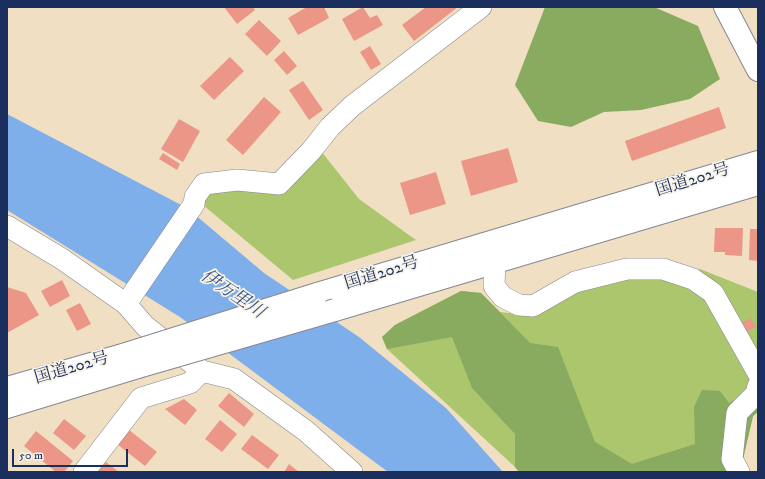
<!DOCTYPE html>
<html>
<head>
<meta charset="utf-8">
<style>
	body { margin:0 }
	#map { position:relative; width:765px; height:479px; overflow:hidden; background:#f0dfc2; font-family:"IM FELL DW Pica",serif }
	canvas { display:block }
	.frame { position:absolute; inset:0; border:8px solid #1b2f5e; pointer-events:none }
	.scale { position:absolute; left:12px; top:449px; width:116px; height:18px; box-sizing:border-box; border:2px solid #1b2f5e; border-top:0; padding-left:5px; font-size:12px; line-height:14px; white-space:nowrap; color:#1b2f5e; -webkit-text-stroke:3px #f7f3e8; paint-order:stroke }
</style>
</head>
<body>
<div id="map">
<canvas width="765" height="479"></canvas>
<div class="frame"></div>
<div class="scale">50 m</div>
</div>
<script>
const ctx = document.querySelector('canvas').getContext('2d');
ctx.lineJoin = 'round';
function fill(path, color) { ctx.fillStyle = color; ctx.fill(path, 'evenodd'); }
const poly = rows => new Path2D(rows.map(r => 'M' + r).join(''));
function trace(path, color, width, dash) { ctx.strokeStyle = color; ctx.lineWidth = width; ctx.lineCap = dash ? 'butt' : 'round'; ctx.setLineDash(dash || []); ctx.stroke(path); }
function drawText(font, color, halo, rows, align = 'center') {
  ctx.font = font + ' "IM FELL DW Pica","Noto Serif JP",serif'; ctx.lineWidth = 3.5; ctx.setLineDash([]); ctx.textBaseline = 'middle'; ctx.strokeStyle = halo; ctx.fillStyle = color; for (const [text, x, y, turn = 0] of rows) {
    ctx.save(); ctx.translate(x, y); ctx.rotate((+turn || 0) * Math.PI / 180); ctx.textAlign = isNaN(turn) ? turn : align; if (halo) ctx.strokeText(text, 0, 0); ctx.fillText(text, 0, 0); ctx.restore();
  }
}
fill(poly([
	[321,151,359,199,416,240,293,280,203,205,210,188,288,191],
	[700,269,758,292,758,412,753,416,740,472,519,472,515,467,387,349,382,337,395,325,461,291,481,293,500,312,534,316,582,284,639,274,674,280]
]), '#abc66d');
fill(poly([
	[545,7,654,7,698,26,720,79,690,99,641,110,604,112,571,127,538,121,515,85],
	[461,291,481,293,530,343,558,347,595,442,632,464,695,444,694,407,702,390,720,391,729,403,758,387,758,412,753,416,740,472,519,472,515,467,515,434,472,388,452,337,387,349,382,337,395,325]
]), '#88ab60');
fill(poly([
	[7,114,187,208,264,273,359,337,446,408,503,472,388,472,180,317,7,210]
]), '#7fafea');
fill(poly([
	[224,7,253,7,255,10,237,24],
	[307,7,324,7,329,18,298,35,288,18],
	[363,7,370,18,377,15,383,25,354,41,342,19],
	[426,7,458,7,414,41,402,25],
	[259,20,281,41,267,56,245,34],
	[370,46,381,64,371,70,360,52],
	[284,51,297,66,287,75,274,60],
	[230,57,244,71,214,100,200,86],
	[303,81,323,110,309,120,289,90],
	[264,97,281,112,243,155,226,140],
	[719,107,726,128,632,161,625,141],
	[179,119,200,131,183,162,161,149],
	[508,148,518,182,471,196,461,161],
	[163,153,180,164,177,170,159,159],
	[436,172,446,204,410,215,400,183],
	[715,228,743,228,742,256,725,255,725,252,714,252],
	[750,229,758,229,758,261,749,260],
	[62,280,70,296,50,307,41,291],
	[7,287,26,293,39,315,7,333],
	[80,303,91,324,77,331,66,310],
	[750,318,756,326,744,334,738,326],
	[229,393,254,414,244,427,218,406],
	[184,399,197,410,185,425,165,409],
	[64,419,86,436,74,450,53,433],
	[220,420,237,434,222,452,205,439],
	[129,430,157,452,145,466,117,444],
	[36,431,73,461,64,472,56,472,24,446],
	[252,435,279,455,268,469,241,449],
	[106,462,119,472,97,472],
	[289,464,299,472,284,472]
]), '#eb9687');
const minor = poly([
	[7,226,62,259,126,304,145,326,202,371,234,379,306,431,352,472],
	[495,262,494,286,503,297,519,305,533,306,575,282,627,269,663,269,693,279,713,293,758,373],
	[126,304,194,204,195,197,204,184,237,180,279,184,311,151,330,127,352,106,481,7],
	[84,472,141,398,190,383,202,371],
	[739,472,732,459,737,413,756,394,758,386]
]);
const major = poly([
	[725,7,758,70]
]);
const highway = poly([
	[317,294,758,162],
	[335,310,758,184],
	[7,388,126,354],
	[7,407,138,367]
]);
trace(minor, '#868790', 22);
trace(major, '#868790', 24);
trace(highway, '#868790', 24);
trace(minor, '#fff', 21);
trace(major, '#fff', 22);
trace(highway, '#fff', 22);
const highwayBridge = poly([
	[126,354,317,294],
	[138,367,335,310]
]);
trace(highwayBridge, '#868790', 24, []);
trace(highwayBridge, '#fff', 22);
drawText('17px', '#1b2f5e', '#f7f3e8', [
	["国道202号",693,181,-17],
	["国道202号",382,274,-17],
	["国道202号",72,369,-16]
]);
drawText('italic 18px', '#395588', '#f7f3e8', [
	["伊万里川",232,295,34]
]);
</script>
</body>
</html>
